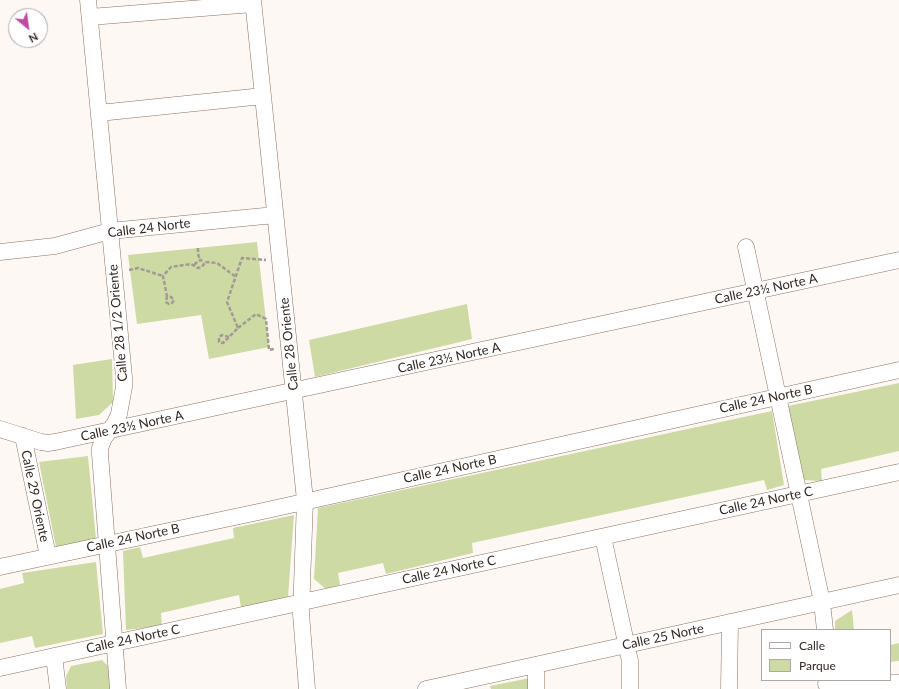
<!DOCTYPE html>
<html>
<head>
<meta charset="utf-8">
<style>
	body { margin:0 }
	#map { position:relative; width:899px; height:689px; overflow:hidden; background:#fef8f4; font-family:Lato,sans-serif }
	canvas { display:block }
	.legend { position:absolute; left:761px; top:629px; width:130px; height:52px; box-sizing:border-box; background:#fff; border:1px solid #ada8a6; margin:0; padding:5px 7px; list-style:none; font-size:12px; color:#322620 }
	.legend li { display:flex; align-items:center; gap:8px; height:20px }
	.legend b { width:20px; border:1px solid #ada8a6 }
	.north { position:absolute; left:8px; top:8px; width:40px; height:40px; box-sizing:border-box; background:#fff; border:1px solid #ada8a6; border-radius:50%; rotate:151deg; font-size:11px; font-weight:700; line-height:16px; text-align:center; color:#322620 }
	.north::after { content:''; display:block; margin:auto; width:14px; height:18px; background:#c14aa0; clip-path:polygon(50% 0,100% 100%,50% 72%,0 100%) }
</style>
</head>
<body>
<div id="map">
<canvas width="899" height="689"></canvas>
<ul class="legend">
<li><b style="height:5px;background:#fff"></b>Calle</li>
<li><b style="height:11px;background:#cddaa3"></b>Parque</li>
</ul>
<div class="north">N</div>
</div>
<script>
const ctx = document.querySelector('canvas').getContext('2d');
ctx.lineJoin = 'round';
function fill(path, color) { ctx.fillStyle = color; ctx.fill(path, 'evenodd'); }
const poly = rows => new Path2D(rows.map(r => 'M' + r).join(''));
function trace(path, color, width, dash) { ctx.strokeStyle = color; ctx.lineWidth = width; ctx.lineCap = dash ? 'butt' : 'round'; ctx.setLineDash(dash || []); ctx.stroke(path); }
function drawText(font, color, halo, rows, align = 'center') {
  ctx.font = font + ' Lato,sans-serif'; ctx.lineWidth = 4; ctx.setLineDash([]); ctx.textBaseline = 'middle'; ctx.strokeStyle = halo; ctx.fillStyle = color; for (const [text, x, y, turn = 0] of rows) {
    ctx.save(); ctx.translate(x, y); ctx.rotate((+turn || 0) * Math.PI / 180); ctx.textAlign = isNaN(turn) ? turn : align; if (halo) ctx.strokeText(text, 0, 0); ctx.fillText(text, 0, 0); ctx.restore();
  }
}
fill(poly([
	[257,242,269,347,209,359,201,315,137,324,128,255],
	[467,304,472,339,315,377,309,340],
	[112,359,113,402,99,415,76,419,73,365],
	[899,383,899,451,821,469,822,481,802,480,788,406],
	[772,411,784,485,767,490,764,480,472,543,473,553,386,574,383,563,338,573,340,585,326,589,314,579,318,508],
	[88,456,96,539,56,547,39,462],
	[294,515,288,597,241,608,239,595,161,613,162,626,126,630,123,551,140,547,143,558,234,538,233,528],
	[96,562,103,634,35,648,32,636,0,643,0,589,24,583,22,573],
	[852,610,854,630,835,630,835,621],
	[899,643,899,661,890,662,890,645],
	[102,660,110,668,111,689,67,689,66,676,71,666],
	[530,678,530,689,491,689,490,686]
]), '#cddaa3');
const minor = poly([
	[88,0,124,377,124,387,119,414,115,423,104,438,100,448,100,454,118,689],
	[253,0,305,500,301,614,307,689],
	[90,17,253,4],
	[99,113,263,96],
	[746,247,822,602,825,630],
	[0,252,55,246,110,231,275,215],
	[0,429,41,442,48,443,55,442,899,260],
	[23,436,48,556],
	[603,537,630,661,630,689],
	[0,567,263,511,899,370],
	[54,656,58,689],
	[0,668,899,472],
	[826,684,899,683],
	[426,689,899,585],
	[536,689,536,665],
	[729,689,730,622]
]);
trace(minor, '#8c7061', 17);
trace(poly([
	[198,248,198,254,200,260],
	[195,265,195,264,198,261,201,260,204,263],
	[129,270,138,268,163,276],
	[167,296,166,302,169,304,172,303,174,300,171,297,167,296,163,276,171,267,191,264,198,268,202,267,205,262,217,263,236,277],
	[238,328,256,314,266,319,269,350,274,349],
	[229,337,222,335,219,337,219,342,223,343,238,328,227,302,242,258,266,260]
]), '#a39a95', 2.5, [4, 2]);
trace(minor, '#fff', 16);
drawText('13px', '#322620', '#fff', [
	["Calle 24 Norte",149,228,-7],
	["Calle 23½ Norte A",766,289,-12],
	["Calle 28 1/2 Oriente",118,323,-95],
	["Calle 28 Oriente",289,344,-96],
	["Calle 23½ Norte A",449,358,-12],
	["Calle 24 Norte B",766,399,-12],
	["Calle 23½ Norte A",132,426,-12],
	["Calle 24 Norte B",450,469,-12],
	["Calle 29 Oriente",35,496,78],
	["Calle 24 Norte C",766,501,-12],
	["Calle 24 Norte B",133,538,-12],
	["Calle 24 Norte C",449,570,-12],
	["Calle 25 Norte",663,637,-12],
	["Calle 24 Norte C",133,639,-12]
]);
</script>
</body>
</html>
